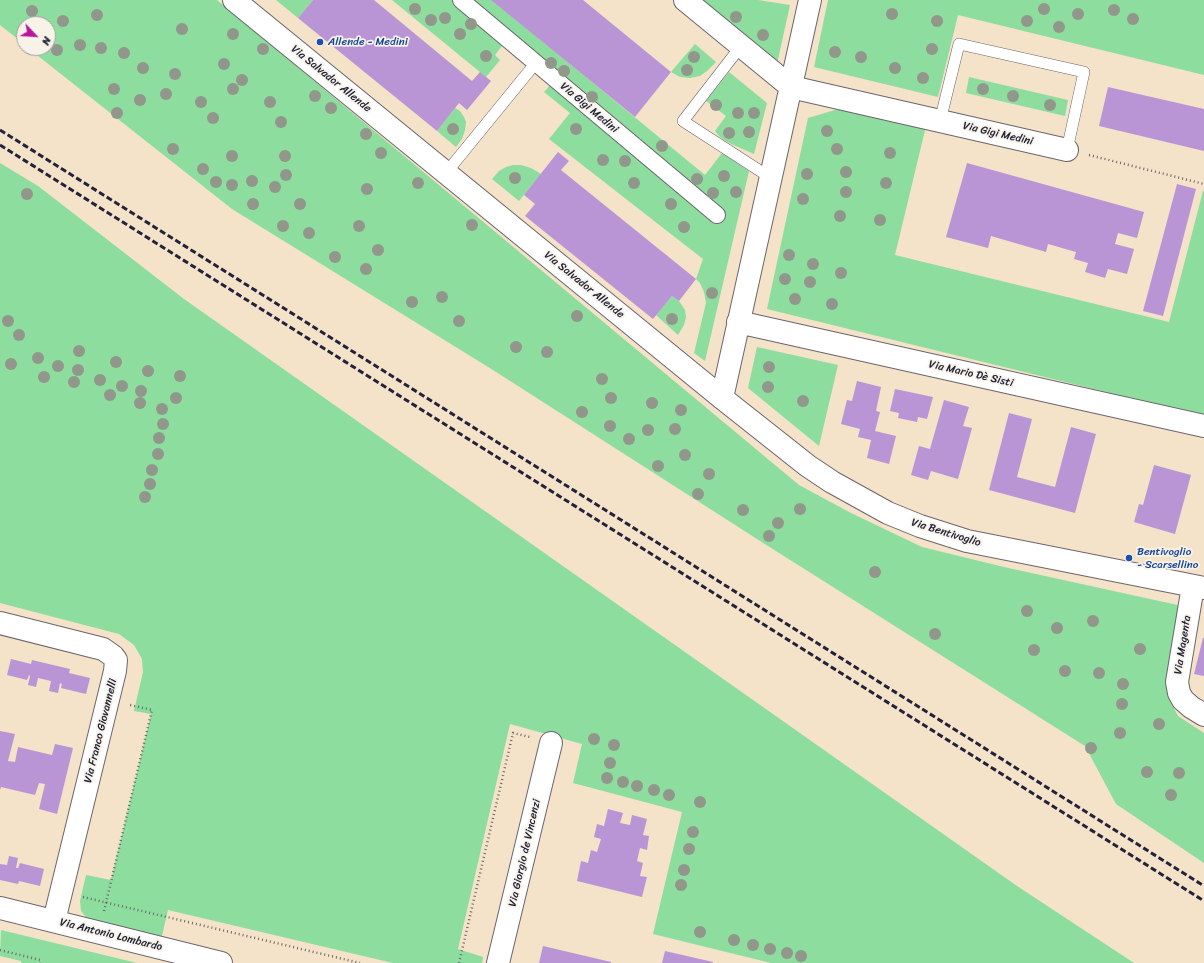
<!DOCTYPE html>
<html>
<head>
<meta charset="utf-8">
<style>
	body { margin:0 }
	#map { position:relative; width:1204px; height:963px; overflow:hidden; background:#f4e2c9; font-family:Sriracha,sans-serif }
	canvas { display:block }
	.north { position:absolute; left:16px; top:16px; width:40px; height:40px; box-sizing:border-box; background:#f7f3e8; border:1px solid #a29fa3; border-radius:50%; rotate:115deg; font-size:11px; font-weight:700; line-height:16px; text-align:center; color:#22223b }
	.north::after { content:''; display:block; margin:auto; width:14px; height:18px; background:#b5179e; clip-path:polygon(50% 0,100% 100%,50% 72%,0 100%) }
</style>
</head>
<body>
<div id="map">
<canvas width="1204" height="963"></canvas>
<div class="north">N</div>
</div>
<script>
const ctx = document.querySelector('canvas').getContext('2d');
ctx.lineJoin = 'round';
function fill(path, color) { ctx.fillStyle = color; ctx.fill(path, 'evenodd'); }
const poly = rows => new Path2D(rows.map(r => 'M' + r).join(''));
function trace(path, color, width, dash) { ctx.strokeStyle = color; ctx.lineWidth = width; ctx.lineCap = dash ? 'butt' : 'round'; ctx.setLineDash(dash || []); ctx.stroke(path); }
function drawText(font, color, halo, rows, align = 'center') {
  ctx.font = font + ' Sriracha,sans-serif'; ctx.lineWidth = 3.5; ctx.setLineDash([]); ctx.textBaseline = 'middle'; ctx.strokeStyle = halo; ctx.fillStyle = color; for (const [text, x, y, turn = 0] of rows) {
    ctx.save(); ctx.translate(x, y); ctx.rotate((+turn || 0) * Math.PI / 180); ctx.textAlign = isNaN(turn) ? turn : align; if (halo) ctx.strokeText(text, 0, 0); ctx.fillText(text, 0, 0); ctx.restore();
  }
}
fill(poly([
	[0,0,217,0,799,485,851,513,922,547,1004,567,1182,606,1167,695,1178,716,1204,733,1204,863,1116,804,1085,746,768,546,493,370,232,209,28,48,48,48,48,24,24,24,24,44,0,25],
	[276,0,313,0,298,18],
	[392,0,492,0,705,175,722,153,749,171,705,361,694,353,706,303,704,292,700,283,696,279,703,259,549,139,570,113,544,92,555,80,496,30,491,37,502,46,495,55,500,60,486,77],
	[699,0,758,0,790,5,777,64],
	[828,0,1204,0,1204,75,958,15,938,97,814,67],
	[695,44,716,62,707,71,700,76,690,78,680,77,671,72],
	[729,72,767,103,754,154,727,142,720,137,715,131,726,116,706,101],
	[969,77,1068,100,1065,116,966,93],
	[455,108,460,111,464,117,466,122,465,130,462,139,456,147,437,131],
	[838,109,926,126,895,255,1169,322,1203,191,1204,191,1204,416,767,309,808,118],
	[0,163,38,186,184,299,1017,886,1134,963,771,963,653,934,682,812,573,783,582,744,510,724,458,949,483,957,482,963,393,963,168,910,161,940,93,923,86,917,81,911,80,901,86,875,111,880,151,714,134,711,143,672,142,659,134,645,119,634,0,603],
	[513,165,521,165,531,168,541,174,519,201,492,179,499,171,506,167],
	[672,296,679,301,685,310,686,317,684,325,678,335,656,315],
	[757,347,838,365,819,446,748,388],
	[1,930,137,963,21,963,21,961,0,956]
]), '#8cdd9e');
fill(poly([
	[313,0,374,0,472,81,480,72,491,81,467,110,459,103,437,131,298,18],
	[491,0,583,0,671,72,635,117],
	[1108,87,1204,109,1204,151,1099,126],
	[558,152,569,161,561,170,696,279,679,301,672,296,653,319,525,216,535,204,524,195],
	[967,163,1144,212,1137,238,1118,233,1115,244,1134,249,1127,274,1108,269,1105,278,1085,272,1088,263,1074,259,1076,252,1048,244,1046,252,991,236,988,248,946,237],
	[1177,184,1196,189,1163,316,1143,311],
	[857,381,881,387,876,411,880,412,875,431,896,436,889,464,867,458,871,440,858,437,860,429,841,424,847,400,852,401],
	[895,389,933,397,927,419,918,417,917,422,898,418,899,413,890,411],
	[944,400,969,407,963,426,972,428,958,479,931,471,928,480,911,475,919,446,930,449],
	[1009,413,1032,419,1017,477,1055,487,1071,427,1096,434,1075,513,989,490],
	[1154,465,1191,475,1175,534,1134,522,1139,504,1143,505],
	[1203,638,1204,638,1204,676,1194,674],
	[11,659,31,664,32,660,70,669,69,673,90,678,86,694,61,688,62,684,60,683,58,693,49,691,51,681,38,678,36,687,28,685,30,676,29,675,27,680,7,675],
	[0,731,15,734,8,761,15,762,18,747,52,755,55,744,73,748,57,814,39,809,45,784,39,783,35,795,1,787,0,790],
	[608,809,623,813,620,823,630,825,632,815,647,819,643,835,649,836,647,850,640,848,637,861,643,863,640,876,647,877,642,897,577,881,581,861,588,863,591,850,597,852,601,839,594,837,597,824,604,826],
	[9,856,18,858,16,868,18,868,20,863,44,869,40,886,19,881,18,884,0,880,0,864,7,865],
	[543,946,611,962,611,963,539,963],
	[665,951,713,962,713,963,662,963]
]), '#ba95d6');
const service = poly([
	[741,46,683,121,771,178],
	[940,121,959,44,1084,72,1067,150],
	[446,173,530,70]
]);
const pedestrian = poly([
	[461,0,717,215]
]);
const minor = poly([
	[234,0,722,398,808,466,832,482,888,513,920,526,967,541,1204,588],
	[685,0,791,87,1067,150],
	[738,322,1204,426],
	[722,398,810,0],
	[1193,586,1177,682,1179,693,1183,700,1191,707,1204,715],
	[0,623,103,649,113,656,116,660,115,671,54,921],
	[0,908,221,963],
	[498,963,551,743]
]);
trace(service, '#6c656d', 12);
trace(pedestrian, '#6c656d', 18);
trace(minor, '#6c656d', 24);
trace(poly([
	[1089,155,1204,184],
	[83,897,360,963],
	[104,911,152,710,130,705],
	[0,950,40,960,40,963],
	[459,963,513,733,530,737]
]), '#6c656d', 2.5, [1, 3]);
trace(service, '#fff', 11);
trace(pedestrian, '#fff', 16);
trace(minor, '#fff', 22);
trace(poly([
	[0,130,1204,886],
	[0,145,1204,901]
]), '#22223b', 3, [6, 3]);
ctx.fillStyle = '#92978b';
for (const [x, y] of [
	[415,9],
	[1044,9],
	[1114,10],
	[32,11],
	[892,14],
	[1078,14],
	[97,15],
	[736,17],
	[445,18],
	[1133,19],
	[431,20],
	[63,21],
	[937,21],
	[1027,21],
	[471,24],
	[1059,27],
	[182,29],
	[233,34],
	[460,34],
	[763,35],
	[80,45],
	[101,48],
	[263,49],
	[932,49],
	[57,50],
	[835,52],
	[124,53],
	[486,56],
	[694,57],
	[861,57],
	[551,63],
	[224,64],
	[143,68],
	[895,68],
	[687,70],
	[564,71],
	[175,74],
	[923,78],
	[242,80],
	[114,89],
	[233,89],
	[983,89],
	[166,94],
	[315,96],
	[1013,96],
	[592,97],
	[140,100],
	[201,102],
	[270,102],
	[716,105],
	[1050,105],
	[331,108],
	[117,113],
	[738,113],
	[754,113],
	[213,118],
	[281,122],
	[453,129],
	[576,129],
	[827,131],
	[749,132],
	[729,133],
	[366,134],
	[662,146],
	[173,149],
	[837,149],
	[381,153],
	[890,153],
	[232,156],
	[285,156],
	[603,160],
	[625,161],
	[203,169],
	[846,172],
	[807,174],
	[286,175],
	[724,176],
	[515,178],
	[697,179],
	[252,181],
	[216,182],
	[418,183],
	[634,183],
	[886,183],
	[232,185],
	[275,187],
	[367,189],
	[736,192],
	[846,192],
	[713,193],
	[27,194],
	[803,199],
	[253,204],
	[300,204],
	[671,204],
	[840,216],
	[880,220],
	[472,225],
	[283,226],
	[359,226],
	[684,227],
	[309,233],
	[378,250],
	[789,255],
	[335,257],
	[813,264],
	[366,269],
	[841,273],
	[785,279],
	[810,282],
	[712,293],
	[442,297],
	[795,299],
	[412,302],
	[832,304],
	[577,316],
	[672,319],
	[8,321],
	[459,321],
	[19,335],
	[516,347],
	[79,351],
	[547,352],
	[38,358],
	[116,362],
	[11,364],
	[58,366],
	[769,367],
	[78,370],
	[148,371],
	[180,376],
	[44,377],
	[602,379],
	[100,380],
	[74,382],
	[122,386],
	[768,387],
	[141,391],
	[110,395],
	[176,398],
	[611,398],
	[803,401],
	[140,403],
	[652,403],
	[162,409],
	[681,410],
	[582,412],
	[163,424],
	[610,426],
	[675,429],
	[648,430],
	[159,438],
	[629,439],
	[158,454],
	[685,455],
	[658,466],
	[152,470],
	[709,474],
	[150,484],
	[698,494],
	[145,497],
	[800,509],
	[743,510],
	[778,523],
	[769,536],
	[875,572],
	[1027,611],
	[1093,621],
	[1057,628],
	[935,634],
	[1140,649],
	[1034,650],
	[1065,671],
	[1099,673],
	[1123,684],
	[1122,704],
	[1159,724],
	[1120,733],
	[594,739],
	[614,745],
	[1091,748],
	[610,763],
	[1147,772],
	[1179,773],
	[607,778],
	[623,782],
	[637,786],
	[654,790],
	[669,795],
	[1171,795],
	[700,802],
	[693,832],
	[689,849],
	[684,870],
	[681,885],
	[700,932],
	[734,940],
	[753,945],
	[770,949],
	[787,953],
	[801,956]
]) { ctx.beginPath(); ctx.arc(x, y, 6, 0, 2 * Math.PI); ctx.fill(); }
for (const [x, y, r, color] of [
	[320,42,4,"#1a4fb4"],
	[1129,558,4,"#1a4fb4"]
]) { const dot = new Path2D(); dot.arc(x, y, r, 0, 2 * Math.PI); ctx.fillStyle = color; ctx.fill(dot); trace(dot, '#f7f3e8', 1.5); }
drawText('11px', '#164399', '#f7f3e8', [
	["Allende - Medini",328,42],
	["Bentivoglio",1137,552],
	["- Scarsellino",1137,565]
], 'left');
drawText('11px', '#22223b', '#f7f3e8', [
	["Via Salvador Allende",331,79,39],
	["Via Gigi Medini",589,108,40],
	["Via Gigi Medini",998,134,13],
	["Via Salvador Allende",584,285,39],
	["Via Mario Dè Sisti",971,374,13],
	["Via Bentivoglio",946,533,17],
	["Via Magenta",1183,645,-81],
	["Via Franco Giovannelli",101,731,-76],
	["Via Giorgio de Vincenzi",525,853,-77],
	["Via Antonio Lombardo",111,935,14]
]);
</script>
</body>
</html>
